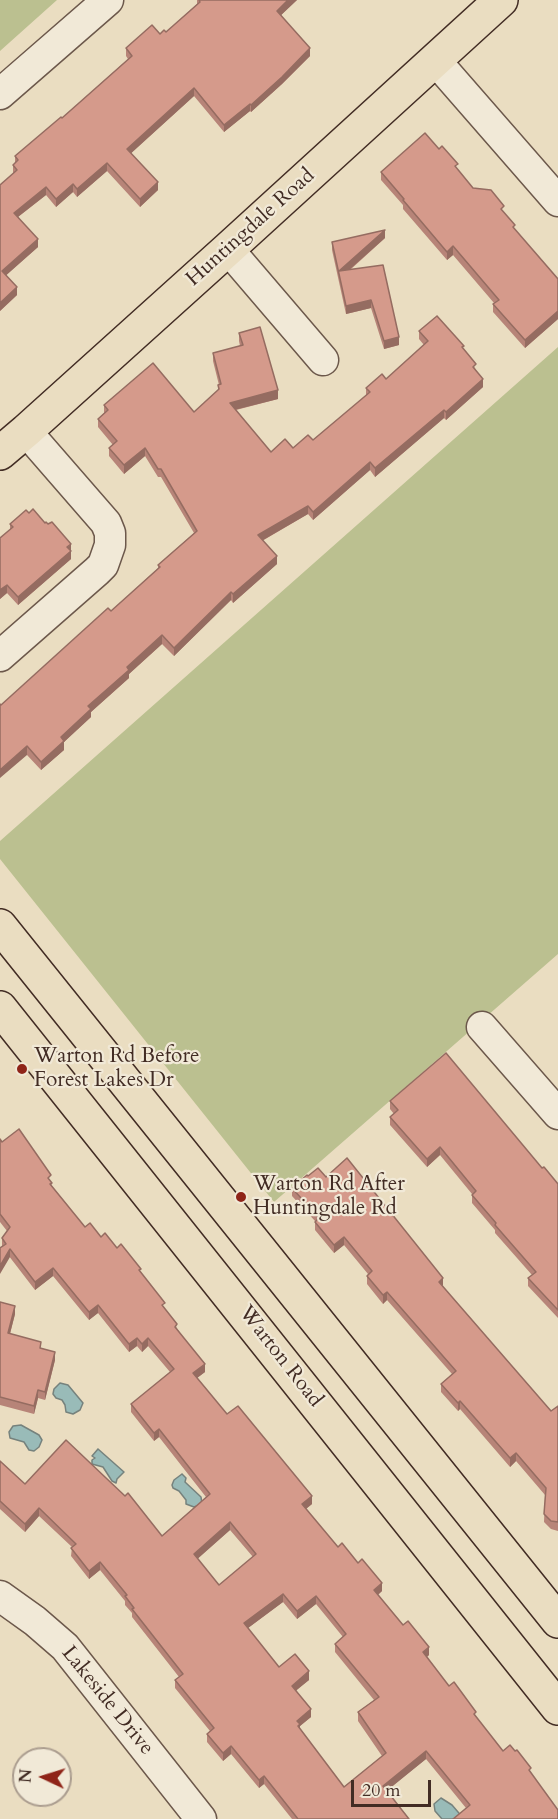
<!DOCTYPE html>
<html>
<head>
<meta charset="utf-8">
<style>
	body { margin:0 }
	#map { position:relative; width:558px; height:1819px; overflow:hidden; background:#eaddc1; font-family:Cardo,serif }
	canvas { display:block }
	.north { position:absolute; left:12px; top:1747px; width:60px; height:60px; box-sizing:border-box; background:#f1e9d7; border:2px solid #ab9d8f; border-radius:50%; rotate:274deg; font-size:16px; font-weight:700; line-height:24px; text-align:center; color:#422c24 }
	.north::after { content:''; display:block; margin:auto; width:21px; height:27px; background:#8f2418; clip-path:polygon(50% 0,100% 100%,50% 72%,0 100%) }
	.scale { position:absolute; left:351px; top:1780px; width:80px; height:27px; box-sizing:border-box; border:3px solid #422c24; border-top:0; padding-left:8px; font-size:18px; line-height:21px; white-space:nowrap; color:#422c24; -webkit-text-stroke:4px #f1e9d7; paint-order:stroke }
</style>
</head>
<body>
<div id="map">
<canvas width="558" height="1819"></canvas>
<div class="north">N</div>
<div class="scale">20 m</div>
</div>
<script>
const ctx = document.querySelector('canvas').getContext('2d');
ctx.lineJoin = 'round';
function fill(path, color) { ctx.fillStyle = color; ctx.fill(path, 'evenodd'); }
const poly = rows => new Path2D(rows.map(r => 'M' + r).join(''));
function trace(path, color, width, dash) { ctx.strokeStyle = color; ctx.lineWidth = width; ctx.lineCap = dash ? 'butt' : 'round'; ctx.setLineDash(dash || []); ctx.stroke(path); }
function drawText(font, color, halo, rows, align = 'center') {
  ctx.font = font + ' Cardo,serif'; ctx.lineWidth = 4.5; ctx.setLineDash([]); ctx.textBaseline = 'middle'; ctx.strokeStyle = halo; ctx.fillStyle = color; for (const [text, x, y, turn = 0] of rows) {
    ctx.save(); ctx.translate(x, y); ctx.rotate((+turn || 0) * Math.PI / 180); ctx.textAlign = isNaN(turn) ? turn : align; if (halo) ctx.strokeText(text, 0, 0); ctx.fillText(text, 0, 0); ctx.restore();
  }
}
fill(poly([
	[0,0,57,0,0,51],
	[558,347,558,954,274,1202,0,859,0,841]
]), '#bbc090');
const water = poly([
	[60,1383,68,1385,83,1403,80,1410,73,1414,66,1412,65,1405,62,1400,56,1398,53,1394,54,1389,60,1383],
	[21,1425,39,1435,42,1440,39,1447,34,1451,29,1450,24,1442,10,1438,9,1432,13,1426,21,1425],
	[98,1449,124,1472,117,1479,116,1483,112,1481,103,1467,92,1464,92,1460,95,1458,92,1456,98,1449],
	[182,1474,186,1478,185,1482,201,1497,202,1504,194,1507,186,1504,186,1500,179,1491,173,1488,172,1485,174,1480,182,1474],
	[441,1798,452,1805,464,1819,442,1819,435,1811,434,1804,441,1798]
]);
fill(water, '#99bbb8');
trace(water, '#76827d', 1.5);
const minor = poly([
	[435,60,558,201],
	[0,94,108,0],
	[228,249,323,360],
	[0,656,97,571,103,565,110,545,110,533,106,523,26,431],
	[482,1027,558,1114],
	[0,1596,35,1621,65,1647,201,1819]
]);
const major = poly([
	[0,453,26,431,228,249,501,0],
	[0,926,558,1621],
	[0,1008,558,1708]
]);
trace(minor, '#6c584b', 33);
trace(major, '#422c24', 36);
trace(minor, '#f1e9d7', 30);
trace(major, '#eaddc1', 33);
fill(poly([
	[197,0,297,0,281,15,310,56,282,84,251,112,250,111,224,132,194,96,131,153,158,190,140,207,107,171,77,197,73,192,56,207,46,195,18,217,38,247,6,275,17,295,0,311,13,173,13,165,15,163,15,156,62,118,128,59,126,56,126,48,166,32,197,4],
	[458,170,473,188,504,213,515,230,558,279,558,319,525,348,493,312,493,304,494,303,453,255,447,260,403,209,403,205,381,180,381,172],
	[385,238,350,270,383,265,399,345,384,349,371,308,346,314,332,250,332,242],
	[419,331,464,349,476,370,483,387,446,420,444,418,375,477,370,470,313,520,308,514,262,541,277,564,233,603,231,600,174,656,162,644,129,674,129,678,91,712,91,717,64,742,64,750,41,770,27,755,1,705,111,611,158,568,158,565,194,533,161,477,158,477,145,456,124,474,109,456,109,448,113,445,98,427,98,419,104,413,104,405,194,412,218,390,218,385,219,385,213,361,213,353,240,346,239,341,239,333,278,399,236,410,271,452,293,448,313,440,366,396,366,388,386,379,424,345,419,339],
	[29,513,45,523,71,544,71,559,18,605,7,593,0,599,10,530,10,524],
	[390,1101,542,1168,558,1184,558,1318,528,1286,528,1278,532,1275,495,1233,495,1230,472,1203,472,1194,440,1155,427,1167,390,1125,390,1117,394,1114,390,1109],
	[0,1139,2,1142,51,1182,52,1186,85,1227,101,1237,117,1248,141,1272,205,1372,197,1378,227,1414,312,1504,306,1509,338,1547,382,1591,378,1595,429,1655,427,1657,449,1686,476,1717,503,1751,515,1751,531,1768,466,1808,426,1759,387,1790,409,1819,292,1819,264,1784,259,1788,231,1754,223,1761,207,1742,207,1734,210,1731,175,1688,175,1680,179,1677,132,1617,132,1613,125,1605,125,1601,100,1570,89,1579,71,1556,72,1547,39,1516,25,1532,0,1509,0,1461,25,1484,162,1536,206,1497,159,1437,154,1441,131,1412,131,1404,170,1372,148,1346,142,1352,137,1346,129,1352,98,1313,89,1320,53,1276,35,1290,2,1247,2,1238,7,1231,0,1222],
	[230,1530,253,1557,219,1585,197,1559],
	[283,1602,297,1619,316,1604,343,1637,335,1644,335,1652,374,1700,358,1712,358,1721,382,1756,344,1787,300,1729,300,1726,311,1717,296,1690,309,1680,279,1667,248,1628],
	[308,1176,326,1177,443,1287,551,1411,558,1406,558,1531,551,1529,544,1522,545,1495,516,1461,510,1467,460,1409,458,1411,441,1392,441,1384,452,1374,387,1300,383,1304,367,1284,367,1276,368,1274,344,1245,334,1253,315,1230,315,1221,292,1196,292,1188],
	[0,1302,15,1314,10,1334,41,1349,55,1360,45,1400,38,1398,34,1414,0,1405]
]), '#b78478');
fill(poly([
	[288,0,297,0,277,19,277,11],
	[310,48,310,56,282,84,251,112,251,105],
	[194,88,194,96,127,157,127,149],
	[250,104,250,111,224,132,224,125],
	[107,163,107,171,77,197,77,189],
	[158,182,158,190,140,207,140,199],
	[73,184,73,192,56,207,56,199],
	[46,187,46,195,14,220,14,213],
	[385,230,385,238,340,278,339,271],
	[38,239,38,247,2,279,2,271],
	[453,246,453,255,447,260,447,252],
	[17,287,17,295,0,311,0,303],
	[371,300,371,308,346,314,346,306],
	[558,311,558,319,525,348,525,340],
	[399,337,399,345,384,349,384,341],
	[483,379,483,387,446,420,446,412],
	[278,390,278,399,230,411,230,403],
	[444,410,444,418,375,477,375,468],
	[145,448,145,456,124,474,124,465],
	[370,462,370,470,313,520,313,512],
	[308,506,308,514,258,543,258,535],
	[71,544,71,559,18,605,18,597],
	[277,556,277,564,233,603,233,594],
	[7,585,7,593,0,599,0,590],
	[231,592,231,600,174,656,174,648],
	[162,635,162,644,129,674,129,678,91,712,91,717,64,742,64,750,41,770,41,762,61,737,88,706,127,667],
	[27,746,27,755,0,778,0,770],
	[440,1147,440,1155,427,1167,427,1159],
	[344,1237,344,1245,334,1253,334,1245],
	[10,1249,10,1257,0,1274,0,1266],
	[53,1268,53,1276,35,1290,35,1282],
	[443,1278,443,1286,439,1282],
	[387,1292,387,1300,383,1304,383,1295],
	[98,1305,98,1313,89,1320,89,1312],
	[15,1306,15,1314,8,1341,8,1333],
	[137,1338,137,1346,129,1352,129,1344],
	[148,1338,148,1346,142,1352,142,1344],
	[55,1352,55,1360,45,1400,45,1392],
	[205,1364,205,1372,193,1381,193,1373],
	[38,1390,38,1398,34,1414,34,1406],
	[460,1401,460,1409,458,1411,458,1403],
	[159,1429,159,1437,154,1441,154,1433],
	[516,1453,516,1461,510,1467,510,1458],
	[312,1496,312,1504,302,1512,302,1504],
	[39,1508,39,1516,25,1532,25,1524],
	[230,1522,230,1530,194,1562,194,1554],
	[100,1562,100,1570,89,1579,89,1571],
	[382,1583,382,1591,374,1598,374,1590],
	[283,1594,283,1602,244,1631,244,1623],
	[316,1596,316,1604,297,1619,297,1611],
	[429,1647,429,1655,423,1660,423,1652],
	[309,1671,309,1680,292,1694,292,1686],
	[311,1709,311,1717,300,1726,300,1732,297,1721],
	[231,1746,231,1754,223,1761,223,1753],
	[426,1751,426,1759,383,1794,383,1786],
	[264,1776,264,1784,259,1788,259,1780]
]), '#956c61');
const building = poly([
	[199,0,288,0,277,11,310,48,282,77,251,105,250,104,224,125,194,88,127,149,158,182,140,199,107,163,77,189,73,184,56,199,46,187,14,213,38,239,2,271,17,287,0,303,0,185,17,170,13,165,18,160,15,156,61,117,62,118,132,56,126,48,152,25,160,34,164,30,166,32,200,2,199,0],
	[425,133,439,149,442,146,458,164,455,166,473,188,491,190,504,206,501,209,515,225,513,227,558,279,558,311,525,340,493,304,499,300,453,246,447,252,403,200,404,199,381,172,425,133],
	[385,230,339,271,383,265,399,337,384,341,371,300,346,306,332,242,385,230],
	[437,316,464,346,462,347,476,364,473,367,483,379,446,412,444,410,375,468,370,462,313,512,308,506,258,535,277,556,233,594,231,592,174,648,162,635,127,667,129,670,88,706,91,709,61,737,64,741,41,762,27,746,0,770,0,704,1,705,108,608,111,611,160,567,158,565,197,531,161,469,158,469,145,448,124,465,109,448,117,441,98,419,108,410,104,405,153,363,194,412,219,389,218,385,221,384,213,353,243,345,239,333,260,327,278,390,230,403,271,452,285,439,293,448,308,435,313,440,370,392,366,388,382,374,386,379,428,341,419,331,437,316],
	[33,509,45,523,46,522,48,524,52,522,71,544,67,547,71,551,18,597,7,585,0,590,0,538,13,527,10,524,26,510,29,513,33,509],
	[446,1053,542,1168,544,1167,558,1184,558,1310,528,1278,536,1272,495,1225,496,1223,472,1195,476,1191,440,1147,427,1159,390,1117,398,1110,390,1101,446,1053],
	[19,1129,51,1175,48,1178,52,1183,50,1184,85,1227,90,1223,101,1237,105,1233,117,1248,121,1244,141,1269,139,1270,165,1303,162,1305,177,1324,175,1327,205,1364,193,1373,227,1414,238,1406,312,1496,302,1504,338,1547,342,1543,358,1563,362,1559,382,1583,374,1590,403,1625,408,1621,429,1647,423,1652,449,1686,454,1682,476,1712,474,1714,503,1751,510,1745,515,1751,517,1750,531,1768,529,1770,558,1810,558,1819,453,1819,470,1805,426,1751,383,1786,409,1819,298,1819,264,1776,259,1780,231,1746,223,1753,207,1734,214,1728,175,1680,183,1674,132,1609,134,1608,125,1596,127,1595,100,1562,89,1571,71,1548,76,1544,39,1508,25,1524,0,1501,0,1461,25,1484,66,1440,125,1496,128,1493,162,1536,210,1494,159,1429,154,1433,131,1404,174,1369,148,1338,142,1344,137,1338,129,1344,98,1305,89,1312,53,1268,35,1282,10,1249,0,1266,0,1248,6,1244,2,1238,10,1227,0,1214,0,1139,2,1142,19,1129],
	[230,1522,256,1554,219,1585,194,1554,230,1522],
	[283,1594,297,1611,316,1596,346,1634,335,1644,379,1697,358,1712,386,1753,344,1787,298,1726,300,1724,297,1721,311,1709,292,1686,309,1671,295,1654,279,1667,244,1623,283,1594],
	[347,1158,443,1278,439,1282,551,1411,558,1406,558,1522,551,1521,544,1514,546,1488,516,1453,510,1458,460,1401,458,1403,441,1384,456,1371,387,1292,383,1295,367,1276,372,1271,344,1237,334,1245,315,1222,319,1218,292,1188,307,1175,308,1176,318,1168,326,1177,347,1158],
	[0,1302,15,1306,8,1333,41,1342,40,1348,55,1352,45,1392,38,1390,34,1406,0,1397,0,1302]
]);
fill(building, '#d59a8b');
trace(building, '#956c61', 1.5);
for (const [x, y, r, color] of [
	[22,1069,6,"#8f2418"],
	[241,1197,6,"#8f2418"]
]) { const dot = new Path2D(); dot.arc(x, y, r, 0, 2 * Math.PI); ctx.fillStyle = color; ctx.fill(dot); trace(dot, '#f1e9d7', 2); }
drawText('21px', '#422c24', '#f1e9d7', [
	["Huntingdale Road",251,228,-42],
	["Warton Road",280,1357,52],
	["Lakeside Drive",107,1701,51]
]);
drawText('21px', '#422c24', '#f1e9d7', [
	["Warton Rd Before",34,1057],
	["Forest Lakes Dr",34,1081],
	["Warton Rd After",253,1185],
	["Huntingdale Rd",253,1209]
], 'left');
</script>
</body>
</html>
